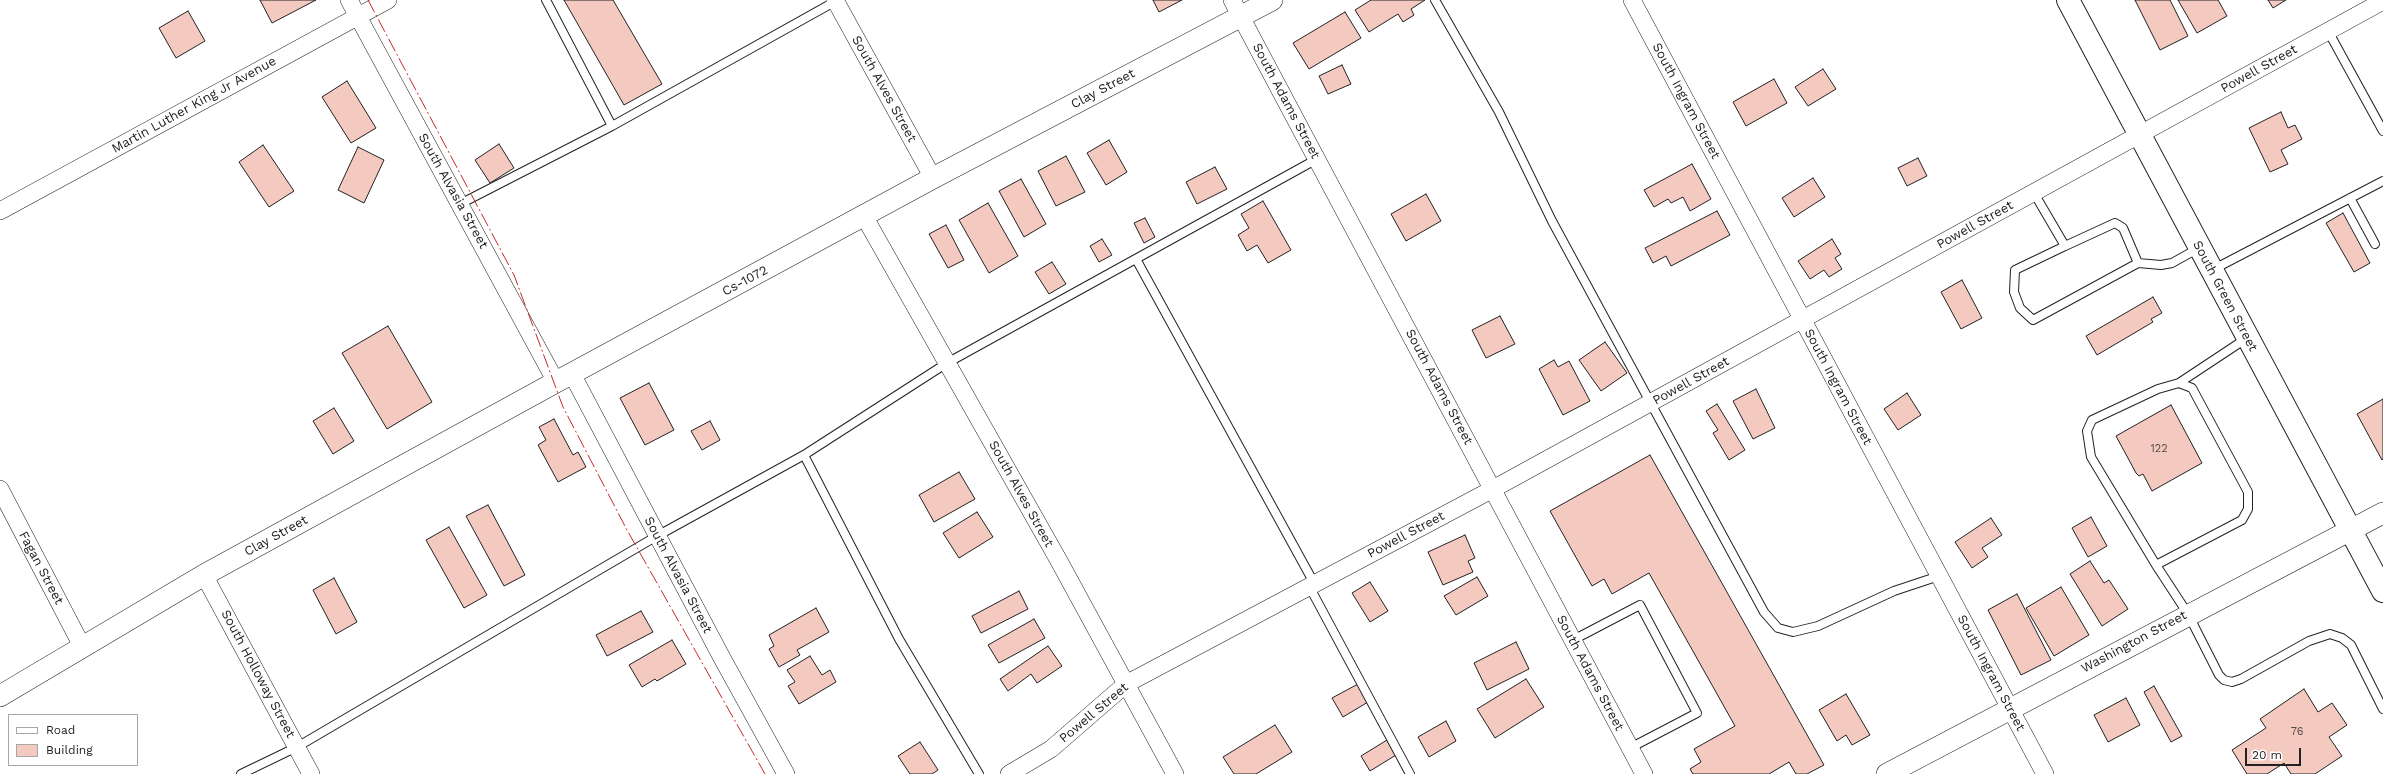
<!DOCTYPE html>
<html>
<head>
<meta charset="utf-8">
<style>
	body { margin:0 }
	#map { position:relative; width:2383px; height:774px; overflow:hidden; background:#fff; font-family:"Work Sans",sans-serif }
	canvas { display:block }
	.legend { position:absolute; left:8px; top:714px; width:130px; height:52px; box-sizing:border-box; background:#fff; border:1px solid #a7a7a7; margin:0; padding:5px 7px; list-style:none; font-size:12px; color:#222 }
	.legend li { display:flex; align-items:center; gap:8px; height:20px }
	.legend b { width:20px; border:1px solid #a7a7a7 }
	.scale { position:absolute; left:2245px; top:748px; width:56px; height:18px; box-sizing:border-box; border:2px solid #222; border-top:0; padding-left:5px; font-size:12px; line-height:14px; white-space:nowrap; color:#222; -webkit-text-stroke:3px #fff; paint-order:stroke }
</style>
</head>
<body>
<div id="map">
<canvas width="2383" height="774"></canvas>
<ul class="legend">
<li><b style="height:5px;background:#fff"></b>Road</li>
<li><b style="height:11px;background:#f3c9c0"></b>Building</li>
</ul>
<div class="scale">20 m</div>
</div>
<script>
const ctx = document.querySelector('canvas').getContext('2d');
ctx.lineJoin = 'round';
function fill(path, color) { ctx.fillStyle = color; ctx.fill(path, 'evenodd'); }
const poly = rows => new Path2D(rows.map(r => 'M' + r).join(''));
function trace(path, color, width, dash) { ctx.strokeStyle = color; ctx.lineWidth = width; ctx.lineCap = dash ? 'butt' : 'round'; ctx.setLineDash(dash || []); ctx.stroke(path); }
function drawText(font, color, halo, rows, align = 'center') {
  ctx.font = font + ' "Work Sans",sans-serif'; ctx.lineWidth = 3; ctx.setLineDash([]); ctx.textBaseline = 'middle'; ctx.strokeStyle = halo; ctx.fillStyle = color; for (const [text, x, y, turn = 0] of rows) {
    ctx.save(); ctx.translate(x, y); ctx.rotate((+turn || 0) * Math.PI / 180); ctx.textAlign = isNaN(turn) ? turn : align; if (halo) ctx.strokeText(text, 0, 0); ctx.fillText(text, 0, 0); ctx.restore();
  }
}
const building = poly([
	[260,0,316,0,272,23,260,0],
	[564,0,613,0,662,84,624,105,564,0],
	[1153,0,1182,0,1159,12,1153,0],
	[1371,0,1425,0,1411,9,1414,15,1403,22,1398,14,1369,32,1355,10,1371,0],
	[2135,0,2170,0,2188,36,2160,50,2135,0],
	[2178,0,2218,0,2227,16,2197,33,2178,0],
	[2268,0,2286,0,2273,8,2268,0],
	[188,11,205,41,176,58,159,28,188,11],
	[1345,12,1361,38,1309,69,1293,43,1345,12],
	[1342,65,1351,84,1328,94,1319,76,1342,65],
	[1823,69,1836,89,1808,106,1795,87,1823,69],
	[1774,79,1787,103,1746,126,1733,102,1774,79],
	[347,81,376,128,351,143,322,97,347,81],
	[2281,112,2288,128,2295,125,2302,139,2281,150,2288,164,2270,172,2249,128,2281,112],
	[1109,140,1127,172,1106,185,1087,153,1109,140],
	[499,144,514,168,490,183,475,160,499,144],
	[263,145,294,191,269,207,239,162,263,145],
	[358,147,384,160,364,203,338,190,358,147],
	[1066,156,1085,192,1056,206,1038,171,1066,156],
	[1918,158,1927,176,1907,186,1898,168,1918,158],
	[1692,164,1711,199,1690,211,1683,197,1671,203,1668,199,1654,207,1644,190,1692,164],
	[1215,167,1227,189,1197,204,1186,182,1215,167],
	[1813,178,1825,197,1794,217,1782,198,1813,178],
	[1021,179,1046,224,1024,237,999,191,1021,179],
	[1426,194,1441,221,1406,241,1391,214,1426,194],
	[1263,201,1291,250,1268,263,1257,245,1247,251,1238,235,1249,228,1241,214,1263,201],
	[988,203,1018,256,989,273,959,220,988,203],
	[1717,211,1730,235,1671,266,1666,256,1653,263,1645,248,1717,211],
	[2343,213,2370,263,2354,272,2326,223,2343,213],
	[1145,218,1155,237,1144,243,1134,223,1145,218],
	[946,225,964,260,948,268,929,234,946,225],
	[1102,239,1112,255,1099,262,1090,246,1102,239],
	[1832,239,1841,254,1835,258,1842,269,1829,277,1824,270,1810,279,1798,261,1832,239],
	[1052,262,1066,284,1049,294,1035,272,1052,262],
	[1962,280,1982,318,1961,329,1941,292,1962,280],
	[2153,297,2162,313,2151,319,2153,322,2097,355,2086,336,2153,297],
	[1500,316,1515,344,1486,358,1472,330,1500,316],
	[388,326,432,402,387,429,342,353,388,326],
	[1605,342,1627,373,1601,391,1579,360,1605,342],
	[1554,360,1558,367,1569,361,1590,401,1563,415,1539,369,1554,360],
	[649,383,674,430,645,445,620,398,649,383],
	[1756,389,1775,428,1753,439,1733,401,1756,389],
	[1907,393,1921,415,1898,430,1884,409,1907,393],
	[2383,399,2383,459,2382,460,2357,414,2383,399],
	[1717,404,1745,450,1729,460,1713,433,1718,430,1706,411,1717,404],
	[2171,405,2202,463,2152,491,2143,474,2139,476,2136,473,2116,436,2171,405],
	[334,408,354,441,333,454,313,421,334,408],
	[554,419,573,455,578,452,586,467,558,482,538,445,546,440,539,427,554,419],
	[710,421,720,440,702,450,691,431,710,421],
	[1650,455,1824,765,1807,774,1796,774,1789,762,1769,774,1693,774,1690,769,1701,762,1694,749,1735,726,1649,573,1612,594,1604,579,1592,586,1550,511,1650,455],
	[959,472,975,499,934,522,919,495,959,472],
	[488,505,525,575,504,586,466,516,488,505],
	[977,512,993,537,959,558,943,533,977,512],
	[2091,517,2107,546,2088,557,2072,528,2091,517],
	[1991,518,2002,535,1982,548,1988,557,1972,568,1955,542,1991,518],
	[449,527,487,595,464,608,426,540,449,527],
	[1465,535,1475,558,1468,561,1473,572,1443,585,1428,552,1465,535],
	[2090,561,2104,583,2109,580,2128,609,2102,626,2070,574,2090,561],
	[1477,577,1488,596,1456,615,1444,596,1477,577],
	[334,578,357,622,336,634,313,590,334,578],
	[1370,582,1388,611,1370,622,1352,593,1370,582],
	[2061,587,2089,635,2054,656,2026,608,2061,587],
	[1019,591,1028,609,981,633,972,616,1019,591],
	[2017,594,2051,660,2021,675,1988,610,2017,594],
	[816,608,829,632,797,650,800,655,779,667,769,649,774,646,769,635,816,608],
	[641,611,653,632,607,656,596,635,641,611],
	[1034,619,1045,638,999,663,988,645,1034,619],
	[672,640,686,664,657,681,655,679,642,687,629,665,672,640],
	[1516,642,1529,669,1487,690,1474,663,1516,642],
	[1048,646,1062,666,1037,683,1031,674,1008,691,1000,679,1048,646],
	[810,656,822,675,830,670,836,682,799,704,788,686,795,682,787,670,810,656],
	[1526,679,1544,707,1495,738,1477,709,1526,679],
	[1358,684,1368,702,1343,717,1332,698,1358,684],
	[2154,686,2182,736,2171,742,2144,692,2154,686],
	[2304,689,2318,712,2332,703,2347,725,2329,737,2342,756,2315,774,2291,774,2284,763,2267,774,2247,774,2232,750,2266,728,2260,719,2304,689],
	[1846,694,1870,735,1852,745,1846,735,1837,741,1819,710,1846,694],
	[2126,698,2140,725,2108,742,2094,715,2126,698],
	[1446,721,1456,741,1429,757,1418,737,1446,721],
	[1275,725,1292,752,1256,774,1234,774,1223,757,1275,725],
	[1387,740,1396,755,1370,771,1361,756,1387,740],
	[920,742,938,770,932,774,910,774,898,756,920,742]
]);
fill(building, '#f3c9c0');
trace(building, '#222', 1);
const service = poly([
	[546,0,612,126],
	[1435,0,1499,112,1552,221,1764,612,1778,628,1793,632,1818,626,1894,591,1939,576],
	[2328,31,2383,131],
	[2034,193,2065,246,2015,270,2014,292,2020,308,2033,320,2138,263,2161,265,2172,263,2199,248],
	[2350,198,2375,244],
	[460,204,612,126,836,1],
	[2065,246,2115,223,2123,228,2138,263],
	[1136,259,1314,583],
	[2214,269,2383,181],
	[2179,383,2247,338],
	[804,455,899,639,979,774],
	[2156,565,2242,520,2248,509,2248,492,2192,388,2179,383,2158,389,2092,420,2087,431,2091,457,2156,565,2188,614,2219,675,2224,680,2232,682,2241,679,2309,641,2330,634,2342,638,2351,645,2383,709],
	[1309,586,1410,774],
	[1573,640,1640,605,1697,713,1630,748],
	[241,774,297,747,657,536,804,455,947,363,1317,159]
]);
const minor = poly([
	[349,0,556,382],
	[835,0,933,178],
	[1232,0,1644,774],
	[1632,0,2045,774],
	[0,211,388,0],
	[864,216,1059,561,1175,774],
	[572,374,722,658,786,774],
	[0,489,83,648],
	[204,575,311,774],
	[1009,774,1051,749,1126,684,1493,489,2383,1]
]);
const tertiary = poly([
	[0,696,204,575,556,382,933,178,1272,0],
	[1887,774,2383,513]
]);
const primary = poly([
	[2068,0,2383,591]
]);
trace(service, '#222', 10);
trace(minor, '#222', 18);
trace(tertiary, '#222', 22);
trace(primary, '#222', 24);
trace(service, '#fff', 8);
trace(minor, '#fff', 17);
trace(tertiary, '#fff', 21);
trace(primary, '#fff', 22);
trace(poly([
	[368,0,514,275,563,407,627,530,765,774]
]), '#c62828', 1, [14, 3, 2, 3]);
drawText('11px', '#564c4a', null, [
	["122",2159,449],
	["76",2297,732]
]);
drawText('13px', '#222', '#fff', [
	["Powell Street",2259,69,-29],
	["South Alves Street",884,89,61],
	["Clay Street",1103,89,-28],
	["South Adams Street",1286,101,62],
	["South Ingram Street",1686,101,62],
	["Martin Luther King Jr Avenue",194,105,-29],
	["South Alvasia Street",453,191,61],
	["Powell Street",1975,225,-29],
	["Cs-1072",745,281,-28],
	["South Green Street",2225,296,62],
	["Powell Street",1691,381,-29],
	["South Adams Street",1439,387,62],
	["South Ingram Street",1838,387,62],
	["South Alves Street",1021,494,61],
	["Powell Street",1406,535,-28],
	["Clay Street",276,536,-29],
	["Fagan Street",41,568,62],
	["South Alvasia Street",678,575,62],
	["Washington Street",2134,642,-28],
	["South Adams Street",1590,673,62],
	["South Ingram Street",1991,673,62],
	["South Holloway Street",258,674,62],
	["Powell Street",1094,713,-40]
]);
</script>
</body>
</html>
